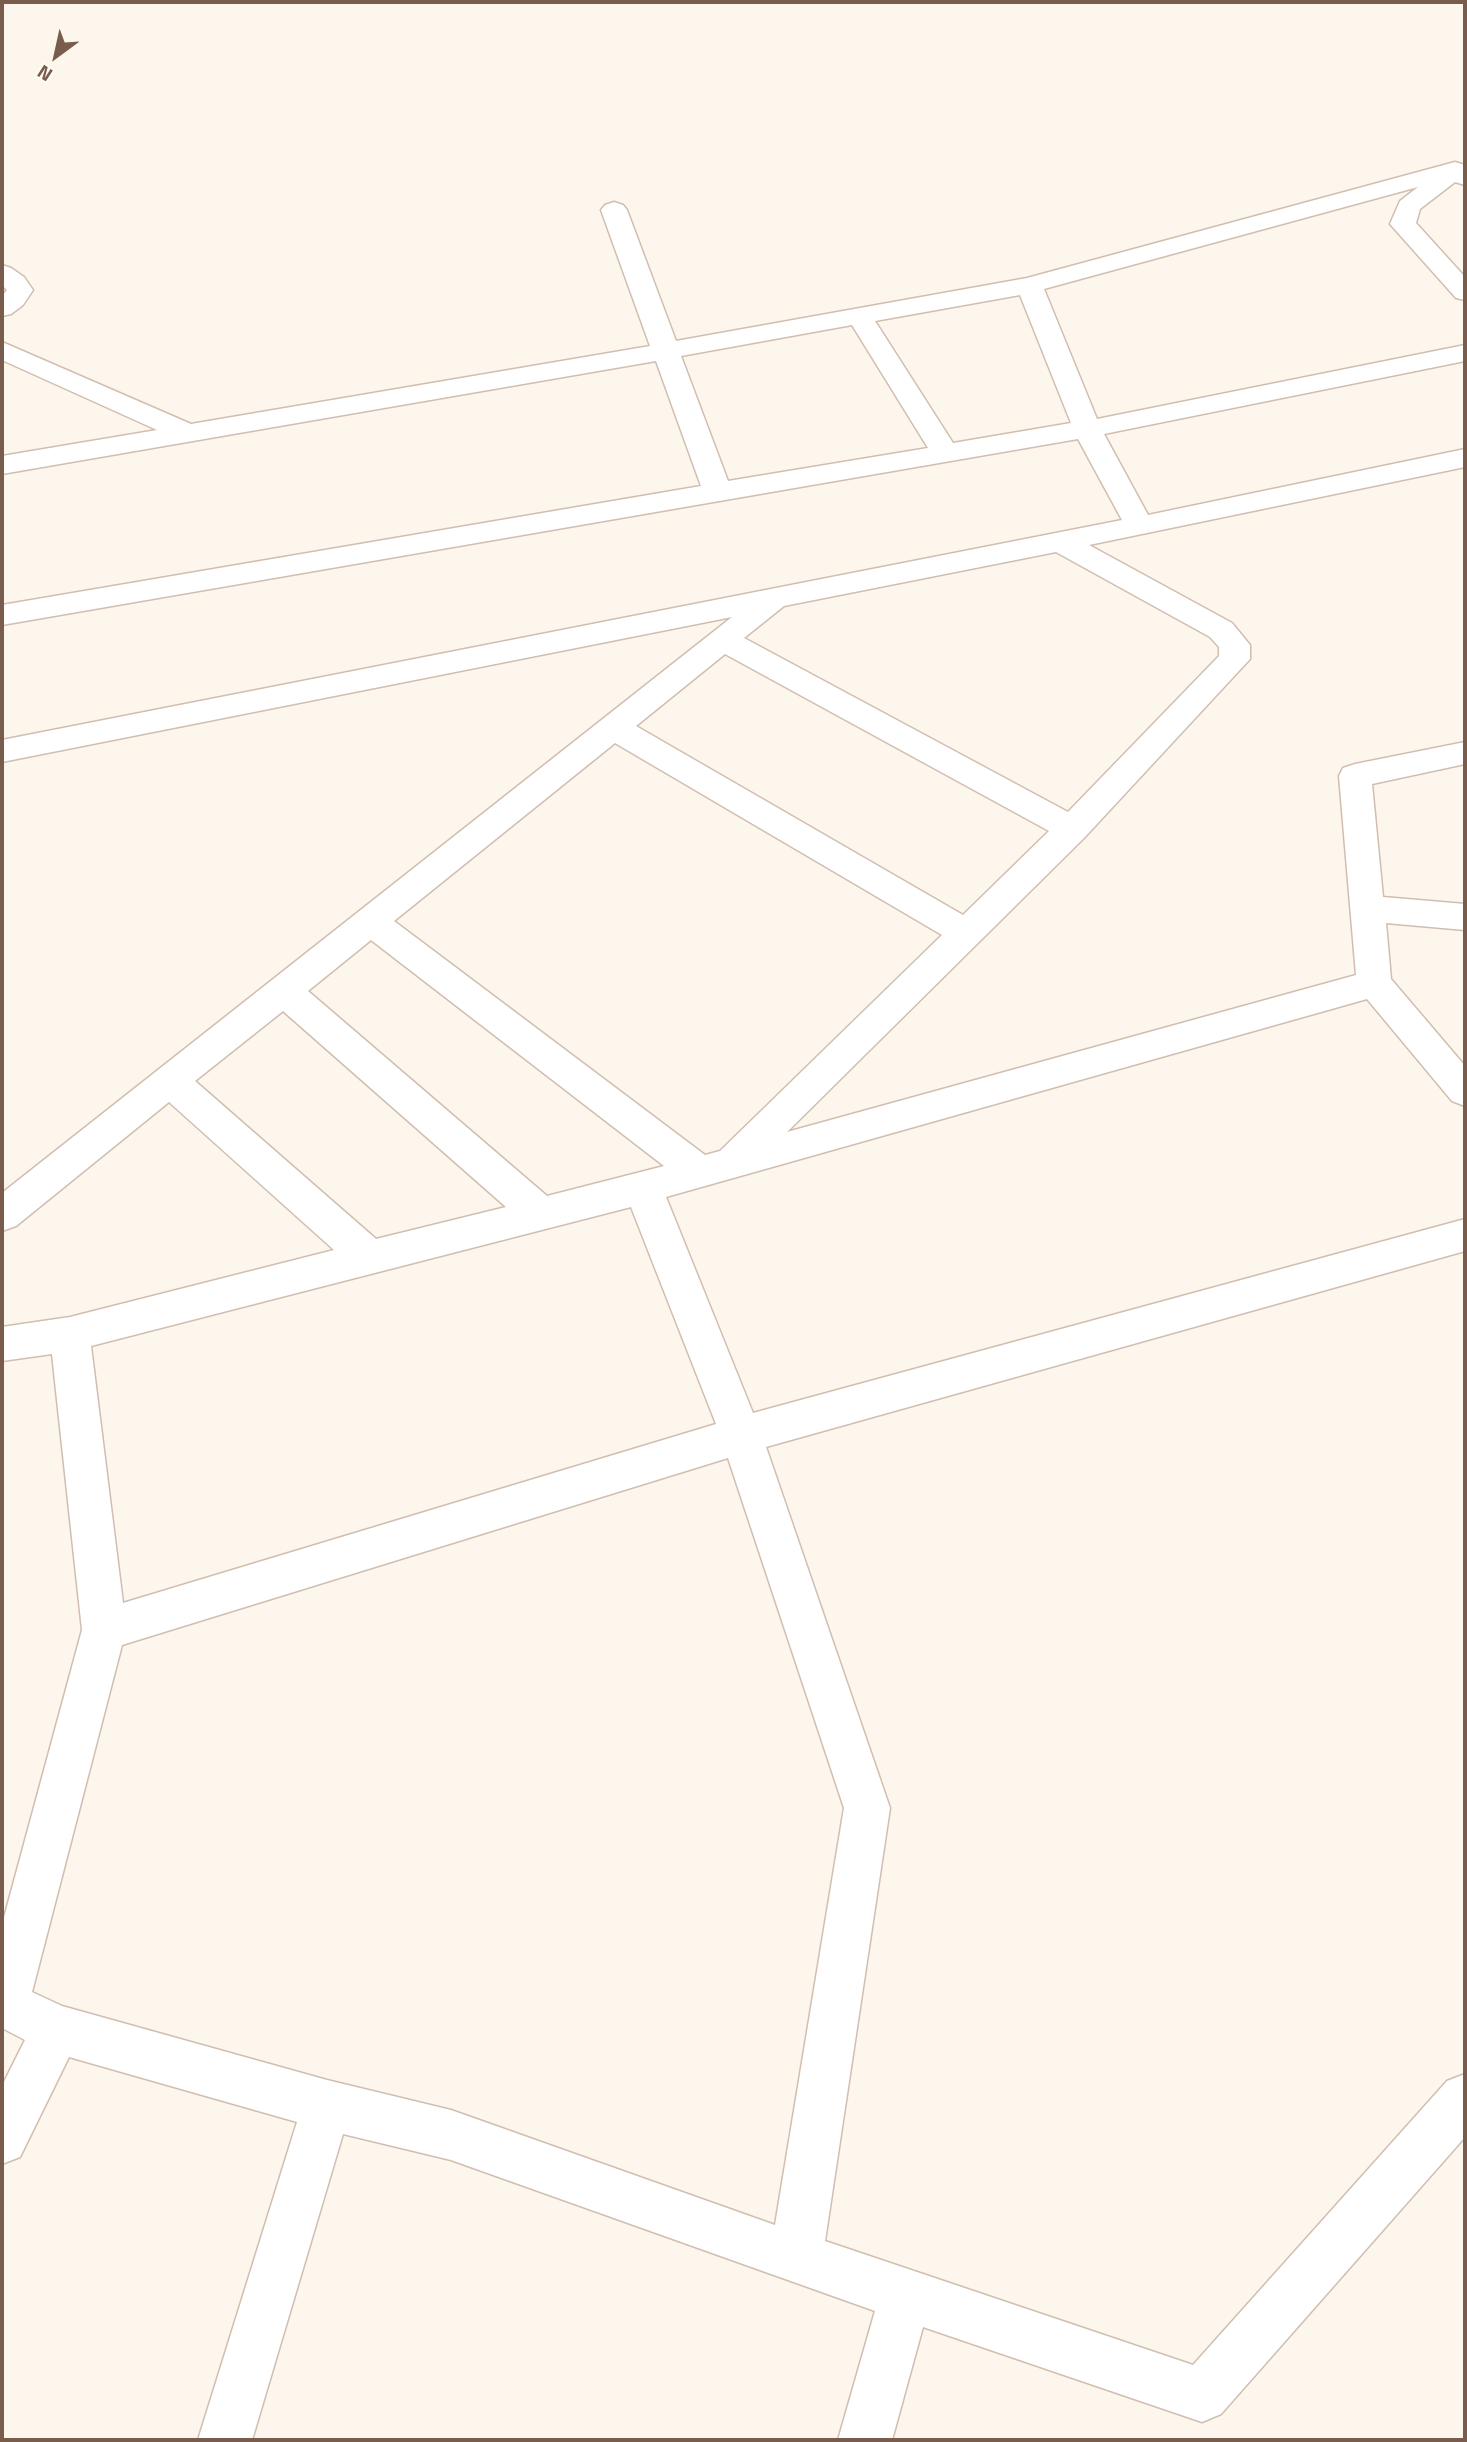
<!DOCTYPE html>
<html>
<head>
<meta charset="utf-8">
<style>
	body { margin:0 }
	#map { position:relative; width:1467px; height:2442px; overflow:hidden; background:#fdf6ec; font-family:"Titillium Web",sans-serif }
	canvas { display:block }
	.frame { position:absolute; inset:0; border:4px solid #7a5c4d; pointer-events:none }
	.north { position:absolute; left:21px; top:21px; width:70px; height:70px; -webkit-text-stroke:5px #fffaf3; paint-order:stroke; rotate:213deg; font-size:19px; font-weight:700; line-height:28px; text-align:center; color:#7a5c4d }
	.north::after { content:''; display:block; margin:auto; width:24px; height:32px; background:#7a5c4d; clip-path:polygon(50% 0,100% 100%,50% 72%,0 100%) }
</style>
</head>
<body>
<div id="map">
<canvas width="1467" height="2442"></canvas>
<div class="frame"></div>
<div class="north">N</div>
</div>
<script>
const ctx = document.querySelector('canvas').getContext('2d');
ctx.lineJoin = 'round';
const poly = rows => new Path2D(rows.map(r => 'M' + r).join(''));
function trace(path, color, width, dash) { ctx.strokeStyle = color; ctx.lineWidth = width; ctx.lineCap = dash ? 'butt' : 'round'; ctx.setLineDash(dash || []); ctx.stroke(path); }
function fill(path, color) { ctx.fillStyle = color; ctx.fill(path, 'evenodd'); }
const minor = poly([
	[1455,162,1465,165,1465,185,1455,182,1420,209,1416,223,1465,277,1465,300,1456,298,1390,224,1400,201,1418,187,1044,289,1097,419,1465,345,1465,361,1104,434,1148,515,1465,449,1465,467,1089,545,1232,623,1250,645,1250,659,1084,838,787,1132,1356,975,1339,776,1343,768,1355,764,1465,742,1465,764,1372,784,1383,897,1465,904,1465,930,1386,923,1391,979,1465,1066,1465,1106,1452,1101,1367,999,666,1197,753,1413,1465,1219,1465,1251,766,1447,890,1808,825,2241,1193,2365,1447,2081,1465,2074,1465,2137,1221,2414,1202,2422,923,2327,892,2440,838,2440,875,2311,451,2160,343,2134,252,2440,198,2440,297,2122,69,2057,20,2157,2,2164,2,2086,25,2040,2,2028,2,1925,82,1630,52,1354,2,1361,2,1327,70,1317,334,1250,169,1102,16,1226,2,1231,2,1193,732,617,2,762,2,740,1122,520,1078,439,2,625,2,605,701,486,656,361,2,474,2,456,157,430,2,360,2,342,191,424,650,346,601,210,605,205,614,202,623,205,627,210,676,341,1027,278,1455,162],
	[1020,295,1071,423,953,443,875,321,1020,295],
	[852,325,928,448,728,481,681,356,852,325],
	[1056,552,1210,637,1219,647,1219,656,1068,812,744,638,784,606,1056,552],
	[725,654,1049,831,963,915,636,726,725,654],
	[615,743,942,935,720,1151,705,1155,394,921,615,743],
	[371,940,664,1166,547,1196,308,991,371,940],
	[283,1011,506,1207,376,1239,195,1081,283,1011],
	[631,1207,716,1424,123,1603,91,1346,631,1207],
	[728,1458,844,1808,775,2225,451,2110,327,2080,62,2006,32,1992,122,1645,728,1458],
	[2,265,11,268,24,277,33,290,23,305,11,314,2,316,2,296,7,290,2,285,2,265]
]);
trace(minor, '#d1beb0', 3);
fill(minor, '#fff');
</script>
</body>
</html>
